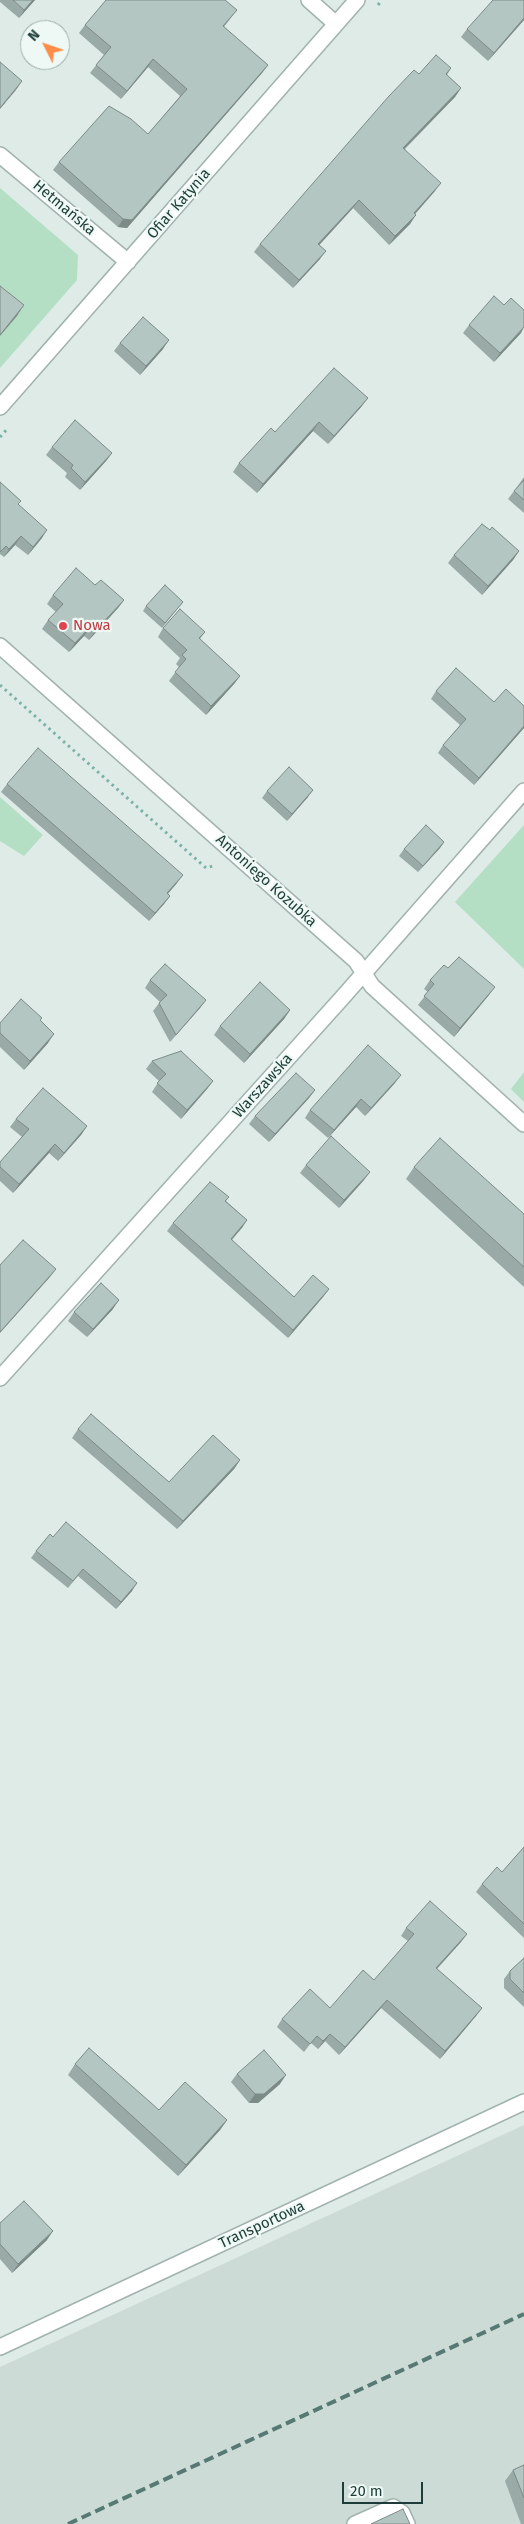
<!DOCTYPE html>
<html>
<head>
<meta charset="utf-8">
<style>
	body { margin:0 }
	#map { position:relative; width:524px; height:2524px; overflow:hidden; background:#deebe7; font-family:"Fira Sans",sans-serif }
	canvas { display:block }
	.north { position:absolute; left:20px; top:20px; width:50px; height:50px; box-sizing:border-box; background:#eef8f4; border:1px solid #9bada9; border-radius:50%; rotate:311deg; font-size:14px; font-weight:700; line-height:20px; text-align:center; color:#1e3d38 }
	.north::after { content:''; display:block; margin:auto; width:18px; height:22px; background:#ff8d48; clip-path:polygon(50% 0,100% 100%,50% 72%,0 100%) }
	.scale { position:absolute; left:342px; top:2482px; width:81px; height:22px; box-sizing:border-box; border:2px solid #1e3d38; border-top:0; padding-left:6px; font-size:15px; line-height:18px; white-space:nowrap; color:#1e3d38; -webkit-text-stroke:4px #eef8f4; paint-order:stroke }
</style>
</head>
<body>
<div id="map">
<canvas width="524" height="2524"></canvas>
<div class="north">N</div>
<div class="scale">20 m</div>
</div>
<script>
const ctx = document.querySelector('canvas').getContext('2d');
ctx.lineJoin = 'round';
function fill(path, color) { ctx.fillStyle = color; ctx.fill(path, 'evenodd'); }
const poly = rows => new Path2D(rows.map(r => 'M' + r).join(''));
function trace(path, color, width, dash) { ctx.strokeStyle = color; ctx.lineWidth = width; ctx.lineCap = dash ? 'butt' : 'round'; ctx.setLineDash(dash || []); ctx.stroke(path); }
function drawText(font, color, halo, rows, align = 'center') {
  ctx.font = font + ' "Fira Sans",sans-serif'; ctx.lineWidth = 4.5; ctx.setLineDash([]); ctx.textBaseline = 'middle'; ctx.strokeStyle = halo; ctx.fillStyle = color; for (const [text, x, y, turn = 0] of rows) {
    ctx.save(); ctx.translate(x, y); ctx.rotate((+turn || 0) * Math.PI / 180); ctx.textAlign = isNaN(turn) ? turn : align; if (halo) ctx.strokeText(text, 0, 0); ctx.fillText(text, 0, 0); ctx.restore();
  }
}
fill(poly([
	[524,2125,524,2524,0,2524,0,2367]
]), '#ccdbd6');
fill(poly([
	[0,188,78,255,77,280,0,368],
	[0,797,43,835,24,856,0,841],
	[524,825,524,969,455,902],
	[524,1072,524,1102,511,1089]
]), '#b4dfc5');
const service = poly([
	[355,2524,393,2507,402,2513,407,2524]
]);
const minor = poly([
	[309,0,336,24],
	[0,155,128,262],
	[0,407,357,0],
	[0,646,356,961,372,986,524,1124],
	[0,1378,342,998,524,791],
	[0,2347,524,2102]
]);
trace(service, '#a1b3af', 18);
trace(minor, '#a1b3af', 18);
trace(poly([
	[378,5,382,0],
	[0,437,8,428],
	[0,685,206,868,216,865]
]), '#7bb2a8', 3, [2.5, 4]);
trace(service, '#fff', 15);
trace(minor, '#fff', 15);
trace(poly([
	[68,2524,524,2314]
]), '#577974', 4, [10, 5]);
fill(poly([
	[0,0,35,0,19,18,0,2],
	[524,0,524,20,488,61,461,37,467,29],
	[237,10,224,27,268,65,262,73,127,228,118,227,53,170,59,162,148,134,180,96,148,67,121,99,90,73,104,55,79,33,85,25],
	[451,68,447,75,461,88,455,97,405,149,435,191,415,214,410,224,389,245,353,208,319,245,320,259,293,288,254,252,260,244,419,74],
	[469,325,521,333,494,362,463,333],
	[120,343,163,349,140,375,114,351],
	[362,406,328,444,313,431,257,493,233,472,239,463,275,432],
	[52,447,112,453,106,461,80,490,65,477,67,473,46,455],
	[524,477,524,513,508,499,517,487],
	[0,482,18,505,42,538,28,555,15,545,4,557,0,554],
	[490,530,519,551,513,560,482,595,448,563,454,555],
	[95,585,124,600,118,608,89,640,84,636,69,652,42,629,48,620,56,612,47,604,53,595],
	[183,602,162,628,143,611,146,606],
	[163,628,205,632,200,639,240,676,234,684,206,715,169,681,179,667,176,664,180,658,158,637],
	[436,691,494,702,524,706,524,728,474,785,438,753,443,745,460,725,431,699],
	[7,784,177,883,168,894,170,896,164,904,149,921,1,792],
	[267,791,308,797,287,821,262,798],
	[444,842,440,848,418,872,399,856,404,849],
	[448,968,489,995,454,1037,418,1005,428,992,424,989,430,980],
	[150,980,206,1000,200,1008,170,1042,153,1011,160,1002,145,988],
	[290,1010,284,1019,244,1063,214,1035,220,1026],
	[40,1021,48,1043,24,1070,0,1047,0,1023],
	[152,1061,213,1081,207,1089,181,1119,152,1092,159,1081,146,1069],
	[395,1083,365,1116,356,1107,328,1138,305,1118,310,1110],
	[315,1090,309,1098,269,1142,249,1124,255,1116],
	[16,1119,87,1126,81,1135,58,1161,49,1153,13,1193,0,1181,0,1162,22,1137,10,1127],
	[306,1165,364,1180,339,1208,300,1173],
	[414,1167,524,1214,524,1287,406,1179],
	[229,1197,226,1201,247,1220,232,1240,294,1297,329,1289,323,1297,288,1338,167,1231,173,1223],
	[113,1309,87,1337,68,1321,74,1312],
	[78,1429,169,1482,240,1460,234,1469,177,1529,72,1438],
	[53,1537,132,1591,116,1609,78,1576,68,1588,31,1558,36,1551],
	[524,1847,524,1938,476,1892,482,1884,502,1872],
	[406,1928,467,1934,461,1942,437,1969,482,2008,476,2016,440,2059,381,2008,339,2055,325,2041,318,2049,311,2043,304,2052,277,2027,282,2019,330,2008,374,1980,408,1941,401,1936],
	[524,1958,524,2007,504,1988,504,1979,510,1971],
	[75,2064,159,2110,227,2120,220,2130,178,2176,68,2075],
	[237,2074,280,2084,258,2103,249,2103,231,2082],
	[0,2223,47,2240,12,2273,0,2259],
	[524,2465,524,2524,521,2524,505,2481,513,2470]
]), '#9aaaa6');
fill(poly([
	[33,0,35,0,19,18,24,10],
	[524,18,524,20,488,61,494,53],
	[153,59,148,67,121,99,127,91],
	[268,65,262,73,127,228,118,227,123,219],
	[22,81,16,90,0,109,0,108],
	[461,88,455,97,397,156,403,148],
	[441,183,435,191,408,222,414,213],
	[359,200,353,208,312,253,318,244],
	[416,215,410,224,389,245,395,236],
	[326,251,320,259,293,288,299,280],
	[24,305,17,316,0,336,0,335],
	[524,327,521,333,494,362,500,353],
	[169,340,163,349,140,375,146,366],
	[368,398,362,406,328,444,334,436],
	[319,422,313,431,257,493,263,484],
	[112,453,106,461,80,490,85,482],
	[47,530,42,538,28,555,33,547],
	[21,536,15,545,4,557,9,549],
	[519,551,513,560,482,595,488,586],
	[124,600,118,608,89,640,95,631],
	[90,627,84,636,69,652,75,643],
	[240,676,234,684,206,715,211,706],
	[524,726,524,728,474,785,479,778],
	[313,790,308,797,287,821,292,814],
	[444,842,440,848,418,872,423,866],
	[183,875,177,883,161,901,167,893],
	[170,896,164,904,149,921,155,913],
	[495,987,489,995,454,1037,460,1028],
	[206,1000,200,1008,170,1042],
	[290,1010,284,1019,244,1063,250,1054],
	[54,1034,48,1043,24,1070,30,1061],
	[401,1075,395,1083,365,1116,371,1108],
	[213,1081,207,1089,181,1119,187,1110],
	[315,1090,309,1098,269,1142,275,1134],
	[361,1099,356,1107,328,1138,334,1130],
	[87,1126,81,1135,58,1161,64,1153],
	[55,1144,49,1153,13,1193,19,1184],
	[370,1172,364,1180,339,1208,344,1200],
	[247,1220,242,1228,225,1247,231,1239],
	[56,1269,50,1277,0,1333,0,1332],
	[329,1289,323,1297,288,1338,293,1330],
	[119,1300,113,1309,87,1337,93,1329],
	[240,1460,234,1469,177,1529,183,1521],
	[137,1583,132,1591,116,1609,121,1602],
	[467,1934,461,1942,430,1976,436,1968],
	[387,2000,381,2008,339,2055,345,2047],
	[482,2008,476,2016,440,2059,445,2051],
	[330,2034,325,2041,318,2049,323,2041],
	[286,2075,280,2084,258,2103,249,2103,255,2094],
	[227,2120,220,2130,178,2176,186,2165],
	[53,2231,47,2240,12,2273,18,2264]
]), '#7d8b87');
const building = poly([
	[13,0,33,0,24,10,13,0],
	[106,0,225,0,237,10,223,26,268,65,132,220,123,219,59,162,109,106,131,119,148,134,187,89,153,59,127,91,96,65,111,47,85,25,106,0],
	[493,0,524,0,524,18,494,53,467,29,493,0],
	[436,55,451,68,446,74,461,88,403,148,441,183,414,213,416,215,395,236,359,200,318,244,326,251,299,280,260,244,389,96,414,70,419,74,436,55],
	[0,62,22,81,0,108,0,62],
	[0,286,24,305,0,335,0,286],
	[494,296,504,305,511,298,524,310,524,327,500,353,469,325,494,296],
	[143,317,169,340,146,366,120,343,143,317],
	[334,368,368,398,334,436,319,422,263,484,239,463,271,428,275,432,334,368],
	[75,420,112,453,85,482,71,468,73,465,52,447,75,420],
	[524,480,524,500,514,491,524,480],
	[0,482,21,501,18,504,47,530,33,547,21,536,9,549,6,546,0,552,0,482],
	[482,524,490,530,492,527,519,551,488,586,454,555,482,524],
	[76,568,95,585,101,580,124,600,95,631,90,627,75,643,48,620,63,604,53,595,76,568],
	[165,585,183,602,165,623,146,606,165,585],
	[180,609,205,632,199,638,240,676,211,706,175,672,186,659,182,655,187,650,163,628,180,609],
	[456,668,494,702,506,689,524,706,524,726,479,778,443,745,466,719,436,691,456,668],
	[38,748,183,875,167,893,170,896,155,913,7,784,38,748],
	[289,767,313,790,292,814,267,791,289,767],
	[426,825,444,842,423,866,404,849,426,825],
	[459,957,495,987,460,1028,424,996,434,984,430,980,444,965,448,968,459,957],
	[165,964,206,1000,176,1035,159,1003,167,995,150,980,165,964],
	[260,982,290,1010,250,1054,220,1026,260,982],
	[21,999,42,1018,40,1020,54,1034,30,1061,0,1033,0,1023,21,999],
	[368,1045,401,1075,371,1108,361,1099,334,1130,310,1110,368,1045],
	[181,1051,213,1081,187,1110,157,1083,166,1074,152,1061,181,1051],
	[296,1073,315,1090,275,1134,255,1116,296,1073],
	[43,1088,87,1126,64,1153,55,1144,19,1184,0,1167,0,1162,29,1129,16,1119,43,1088],
	[331,1136,370,1172,344,1200,306,1165,331,1136],
	[440,1138,524,1214,524,1267,414,1167,440,1138],
	[210,1182,229,1197,225,1201,247,1220,231,1239,294,1297,313,1275,329,1289,293,1330,173,1223,210,1182],
	[23,1240,56,1269,0,1332,0,1265,23,1240],
	[101,1283,119,1300,93,1329,74,1312,101,1283],
	[91,1414,169,1482,213,1435,240,1460,183,1521,78,1429,91,1414],
	[66,1522,137,1583,121,1602,83,1569,73,1581,36,1551,50,1534,53,1537,66,1522],
	[524,1847,524,1924,482,1884,497,1867,502,1872,524,1847],
	[430,1901,467,1934,436,1968,482,2008,445,2051,387,2000,345,2047,330,2034,323,2041,317,2036,310,2044,282,2019,310,1989,330,2008,363,1970,374,1980,414,1934,406,1928,430,1901],
	[524,1958,524,1993,510,1979,510,1971,524,1958],
	[89,2048,159,2110,185,2082,227,2120,186,2165,75,2064,89,2048],
	[264,2050,286,2075,264,2094,255,2094,237,2074,264,2050],
	[24,2201,53,2231,18,2264,0,2244,0,2223,24,2201],
	[524,2465,524,2498,513,2470,524,2465],
	[403,2509,410,2524,371,2524,403,2509]
]);
fill(building, '#b3c6c1');
trace(building, '#7d8b87', 1);
for (const [x, y, r, color] of [
	[63,626,5,"#e0444e"]
]) { const dot = new Path2D(); dot.arc(x, y, r, 0, 2 * Math.PI); ctx.fillStyle = color; ctx.fill(dot); trace(dot, '#eef8f4', 2); }
drawText('15px', '#1e3d38', '#eef8f4', [
	["Ofiar Katynia",179,204,-49],
	["Hetmańska",64,208,40],
	["Antoniego Kozubka",266,881,42],
	["Warszawska",263,1086,-48],
	["Transportowa",262,2225,-25]
]);
drawText('15px', '#be3a42', '#eef8f4', [
	["Nowa",73,626]
], 'left');
</script>
</body>
</html>
